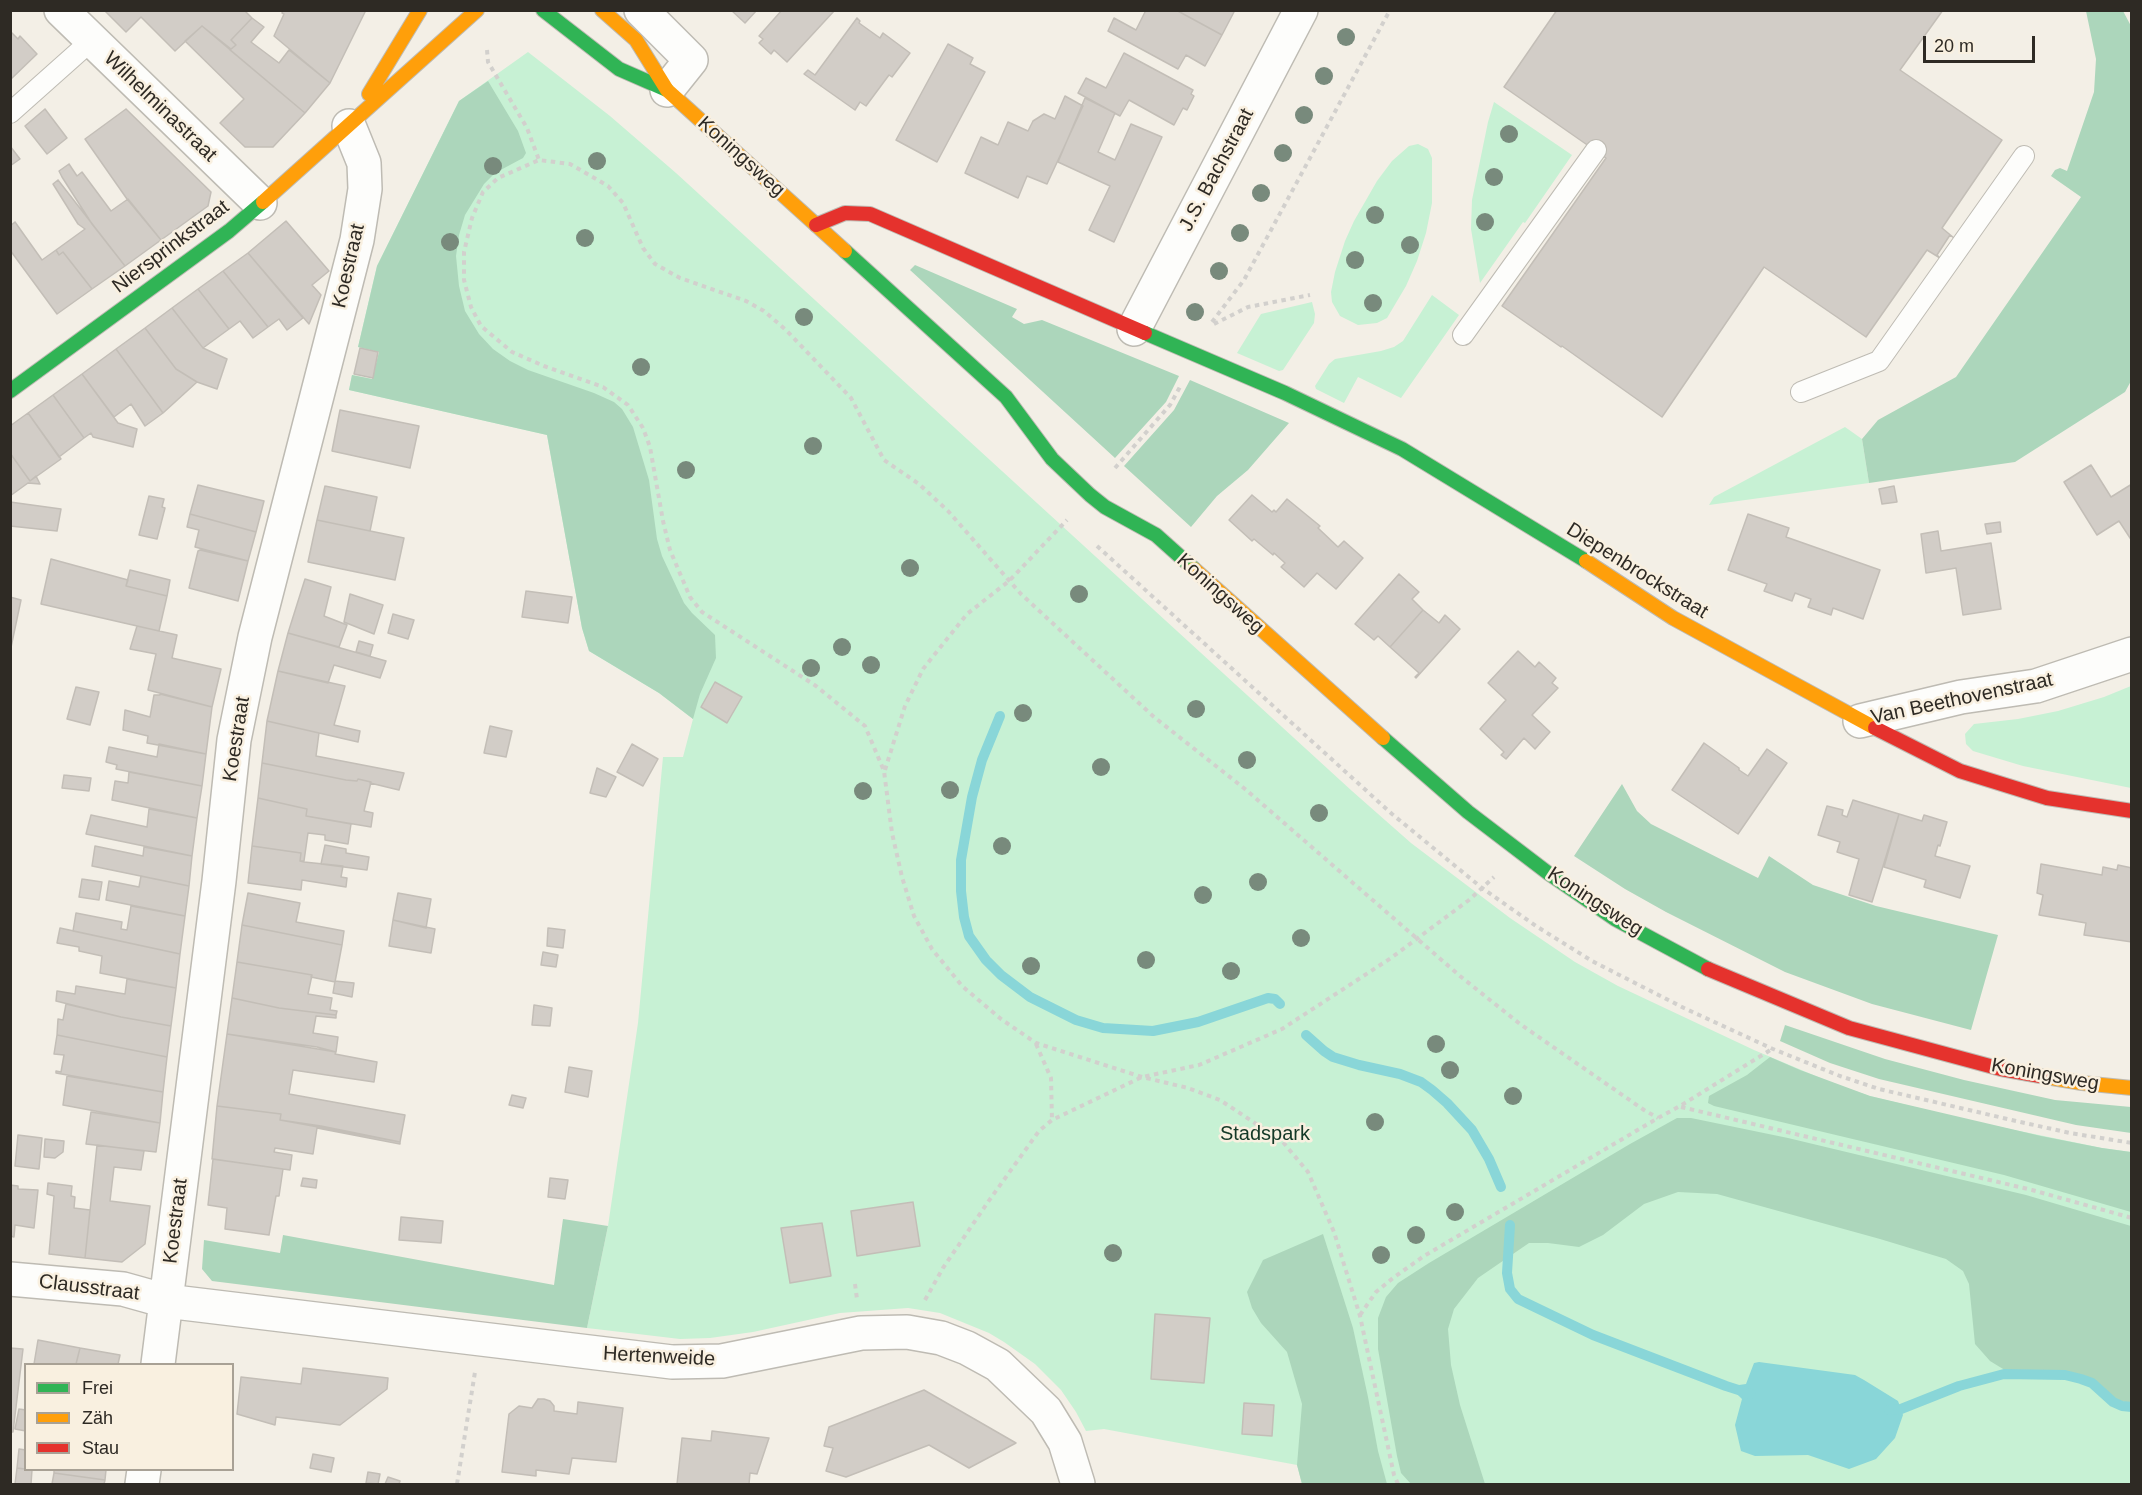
<!DOCTYPE html>
<html>
<head>
<meta charset="utf-8">
<style>
	body { margin:0 }
	#map { position:relative; width:2142px; height:1495px; overflow:hidden; background:#f3efe6; font-family:Arial,sans-serif }
	canvas { display:block }
	.frame { position:absolute; inset:0; border:12px solid #2e2a24; pointer-events:none }
	.legend { position:absolute; left:24px; top:1363px; width:210px; height:108px; box-sizing:border-box; background:#f9f0e0; border:2px solid #a8a195; margin:0; padding:8px 10px; list-style:none; font-size:18px; color:#2e2a24 }
	.legend li { display:flex; align-items:center; gap:12px; height:30px }
	.legend b { width:30px; border:2px solid #a8a195 }
	.scale { position:absolute; left:1923px; top:36px; width:112px; height:27px; box-sizing:border-box; border:3px solid #2e2a24; border-top:0; padding-left:8px; font-size:18px; line-height:21px; white-space:nowrap; color:#2e2a24; -webkit-text-stroke:4px #f9f0e0; paint-order:stroke }
</style>
</head>
<body>
<div id="map">
<canvas width="2142" height="1495"></canvas>
<div class="frame"></div>
<ul class="legend">
<li><b style="height:8px;background:#30b455"></b>Frei</li>
<li><b style="height:8px;background:#ff9f0a"></b>Zäh</li>
<li><b style="height:8px;background:#e5322d"></b>Stau</li>
</ul>
<div class="scale">20 m</div>
</div>
<script>
const ctx = document.querySelector('canvas').getContext('2d');
ctx.lineJoin = 'round';
function fill(path, color) { ctx.fillStyle = color; ctx.fill(path, 'evenodd'); }
const poly = rows => new Path2D(rows.map(r => 'M' + r).join(''));
function trace(path, color, width, dash) { ctx.strokeStyle = color; ctx.lineWidth = width; ctx.lineCap = dash ? 'butt' : 'round'; ctx.setLineDash(dash || []); ctx.stroke(path); }
function drawText(font, color, halo, rows, align = 'center') {
  ctx.font = font + ' Arial,sans-serif'; ctx.lineWidth = 5; ctx.setLineDash([]); ctx.textBaseline = 'middle'; ctx.strokeStyle = halo; ctx.fillStyle = color; for (const [text, x, y, turn = 0] of rows) {
    ctx.save(); ctx.translate(x, y); ctx.rotate((+turn || 0) * Math.PI / 180); ctx.textAlign = isNaN(turn) ? turn : align; if (halo) ctx.strokeText(text, 0, 0); ctx.fillText(text, 0, 0); ctx.restore();
  }
}
fill(poly([
	[528,52,610,116,676,173,1352,791,1411,843,1510,918,1575,962,1618,986,1754,1050,1837,1085,1870,1096,1976,1122,2102,1148,2131,1152,2131,1484,1302,1484,1297,1465,1104,1429,1086,1431,1076,1412,1061,1390,1035,1364,1004,1342,989,1333,940,1313,908,1308,840,1313,753,1332,710,1338,680,1339,587,1328,608,1226,638,1023,663,757,683,757,693,719,659,693,589,651,582,628,547,435,349,390,352,375,372,379,379,352,358,347,377,266,459,101],
	[1494,102,1572,155,1525,223,1523,222,1480,283,1471,229,1472,200,1488,122],
	[1418,144,1428,149,1432,158,1432,203,1426,233,1417,261,1406,286,1387,318,1377,323,1358,325,1340,316,1332,302,1331,292,1335,272,1345,241,1354,221,1377,181,1392,161,1409,146],
	[1432,295,1459,315,1401,398,1358,377,1344,403,1316,389,1315,386,1329,364,1335,359,1381,351,1394,347,1403,341],
	[1312,302,1315,314,1314,323,1283,370,1279,371,1237,353,1261,314],
	[1845,427,1862,439,1869,483,1709,505,1714,497],
	[2131,686,2131,788,2023,766,1973,751,1966,744,1965,734,1974,724,2018,719,2058,711,2104,697]
]), '#c7f1d4');
fill(poly([
	[2086,11,2123,11,2131,26,2131,381,2125,392,2015,462,1869,483,1862,439,1878,420,1956,377,2081,197,2051,176,2055,170,2060,168,2067,171,2094,92,2096,59],
	[488,81,518,131,526,153,523,158,495,173,484,184,465,215,459,235,456,256,459,286,465,311,479,334,493,349,510,361,528,370,594,393,614,402,622,409,633,427,649,480,657,539,662,556,684,603,692,613,715,635,716,658,700,694,693,719,659,693,589,651,582,628,547,435,349,390,352,375,372,379,379,352,358,347,377,266,459,101],
	[915,265,1017,309,1012,317,1024,324,1042,320,1179,376,1166,402,1115,458,910,270],
	[1190,380,1289,423,1248,470,1217,496,1191,527,1124,466,1174,410],
	[1622,784,1637,811,1651,824,1758,878,1769,856,1813,885,1876,906,1998,935,1971,1030,1872,1004,1785,972,1666,912,1625,889,1574,856],
	[1785,1025,1885,1059,1964,1080,2055,1100,2131,1107,2131,1133,2076,1125,1879,1079,1830,1063,1780,1041],
	[1770,1057,1800,1070,1870,1096,2041,1136,2102,1148,2131,1152,2131,1212,2004,1175,1714,1106,1708,1103,1709,1096,1747,1075],
	[1677,1118,1691,1118,1788,1138,2026,1195,2131,1226,2131,1403,2120,1401,2113,1398,2093,1380,2084,1375,2008,1372,1990,1361,1975,1344,1969,1284,1963,1271,1946,1259,1880,1239,1717,1194,1678,1192,1644,1204,1603,1235,1579,1247,1548,1243,1529,1243,1478,1278,1454,1309,1448,1329,1451,1365,1460,1405,1485,1484,1411,1484,1401,1473,1397,1456,1378,1349,1378,1318,1386,1297,1398,1283,1429,1263,1630,1144],
	[563,1219,608,1226,587,1328,212,1281,202,1269,204,1240,280,1253,283,1235,554,1285],
	[1323,1234,1353,1328,1368,1397,1378,1451,1387,1484,1302,1484,1297,1465,1302,1404,1287,1352,1261,1323,1252,1308,1247,1292,1263,1260]
]), '#acd6bb');
fill(poly([
	[1759,1362,1855,1375,1864,1380,1898,1401,1903,1415,1895,1438,1876,1459,1849,1469,1808,1455,1755,1456,1741,1451,1735,1425,1742,1399,1737,1394,1738,1389,1739,1385,1746,1384,1754,1363]
]), '#89d6d8');
trace(poly([
	[1000,716,982,760,972,797,961,860,961,891,964,917,969,936,986,960,1001,975,1030,997,1076,1020,1103,1028,1153,1031,1198,1022,1268,998,1275,999,1280,1004],
	[1306,1035,1324,1051,1333,1057,1359,1065,1400,1074,1421,1082,1432,1090,1447,1103,1472,1130,1489,1159,1501,1187],
	[1510,1225,1507,1273,1510,1289,1518,1299,1593,1335,1726,1386,1751,1394],
	[1889,1410,1901,1409,1959,1386,2004,1374,2065,1375,2081,1379,2092,1383,2113,1402,2122,1406,2132,1407]
]), '#89d6d8', 10);
const building = poly([
	[104,10,244,10,252,18,231,40,236,45,231,49,202,26,175,51,141,17,126,32,104,10],
	[283,10,366,10,330,83,274,36,284,14,282,13,283,10],
	[731,10,757,10,745,23,731,10],
	[782,10,835,10,787,62,774,50,771,54,759,43,763,39,759,36,782,10],
	[1146,10,1176,10,1222,35,1205,66,1186,55,1178,69,1108,31,1114,18,1136,30,1146,10],
	[1176,10,1235,10,1222,35,1176,10],
	[1557,10,1943,10,1900,70,2002,140,1942,228,1954,238,1950,235,1937,255,1940,258,1927,250,1866,337,1764,267,1662,417,1562,346,1561,347,1502,306,1606,158,1504,87,1557,10],
	[252,18,264,27,251,42,279,63,289,50,330,83,305,113,230,50,236,45,231,40,252,18],
	[857,18,860,21,859,23,880,38,883,33,910,53,892,77,889,75,866,106,860,102,855,110,804,74,808,70,815,75,857,18],
	[202,26,305,113,273,147,245,147,220,123,244,99,185,41,202,26],
	[10,31,18,39,20,36,37,54,10,80,10,31],
	[948,44,973,58,970,64,985,72,937,162,896,140,948,44],
	[1124,53,1193,90,1191,94,1194,96,1187,110,1183,108,1174,125,1129,100,1120,116,1078,93,1086,78,1106,88,1124,53],
	[1065,96,1083,106,1047,184,1027,176,1018,198,965,173,981,137,998,145,1008,122,1028,131,1033,121,1044,114,1055,119,1065,96],
	[1085,98,1115,113,1098,152,1115,160,1131,124,1162,137,1114,242,1089,230,1110,186,1058,162,1085,98],
	[45,109,67,138,47,154,25,126,45,109],
	[126,109,211,192,208,206,161,240,127,199,85,139,126,109],
	[10,146,20,159,10,166,10,146],
	[69,164,77,176,82,172,111,211,128,199,161,240,125,266,92,224,62,177,59,171,69,164],
	[58,180,125,266,92,289,63,252,59,255,56,250,85,229,78,224,53,184,58,180],
	[286,221,329,271,312,285,321,295,309,324,248,253,286,221],
	[15,222,42,260,56,250,59,255,63,252,92,289,57,314,10,250,10,226,15,222],
	[248,253,303,318,287,330,279,319,268,327,223,271,248,253],
	[223,271,268,327,253,338,240,321,229,329,198,289,223,271],
	[198,289,229,329,203,348,172,308,198,289],
	[172,308,203,348,227,359,217,389,197,382,176,369,145,328,172,308],
	[145,328,176,369,197,382,163,413,116,349,145,328],
	[360,348,378,352,373,378,354,374,360,348],
	[116,349,163,413,145,426,131,404,114,417,82,374,116,349],
	[82,374,118,423,137,429,133,447,93,437,91,433,84,438,53,395,82,374],
	[53,395,84,438,59,457,28,413,53,395],
	[340,410,419,426,410,468,332,451,340,410],
	[28,413,61,459,30,481,10,453,10,426,28,413],
	[10,453,30,481,36,476,40,484,28,483,10,496,10,453],
	[2091,465,2111,497,2132,484,2132,541,2119,521,2097,535,2064,482,2091,465],
	[198,485,264,501,256,532,190,514,198,485],
	[325,486,377,497,370,531,317,520,325,486],
	[1894,486,1897,502,1882,504,1879,489,1894,486],
	[1252,495,1272,512,1274,510,1276,512,1287,499,1320,526,1318,528,1338,547,1344,541,1363,558,1336,589,1317,573,1304,587,1281,567,1285,563,1274,553,1273,555,1254,539,1252,541,1229,520,1252,495],
	[149,496,164,499,162,507,165,508,157,539,139,535,149,496],
	[10,502,61,509,57,531,10,526,10,502],
	[190,514,256,532,248,561,195,547,199,530,187,527,190,514],
	[1748,514,1789,528,1786,537,1880,570,1863,619,1833,608,1831,615,1808,607,1811,599,1795,593,1792,601,1764,591,1767,584,1728,570,1748,514],
	[317,520,404,538,395,580,308,562,317,520],
	[2000,522,2001,532,1987,534,1985,524,2000,522],
	[1938,531,1941,551,1991,543,2001,609,1963,615,1956,568,1926,573,1921,534,1938,531],
	[200,550,248,561,238,601,189,588,198,551,200,550],
	[51,559,128,580,126,586,167,596,159,631,41,604,51,559],
	[130,570,170,580,167,596,126,586,130,570],
	[1399,574,1419,592,1412,599,1423,610,1390,647,1378,636,1374,640,1355,624,1399,574],
	[305,579,331,587,324,616,347,625,339,647,288,633,305,579],
	[526,591,572,597,568,623,522,617,526,591],
	[350,594,383,605,374,634,344,622,350,594],
	[10,597,21,600,10,652,10,597],
	[1423,610,1439,623,1445,615,1460,629,1416,678,1415,677,1419,673,1390,647,1423,610],
	[393,614,414,620,408,639,388,633,393,614],
	[137,626,177,635,172,658,221,669,212,707,148,690,156,654,130,649,137,626],
	[288,633,386,661,380,678,334,665,328,683,278,671,288,633],
	[359,641,373,645,370,656,356,652,359,641],
	[1518,651,1535,667,1539,662,1556,678,1552,683,1558,688,1532,715,1550,732,1535,749,1524,738,1506,759,1501,755,1504,752,1480,729,1506,700,1488,683,1518,651],
	[278,671,345,686,334,725,360,731,358,742,267,721,278,671],
	[715,682,742,697,727,723,701,707,715,682],
	[76,687,99,692,90,725,67,719,76,687],
	[160,694,212,707,206,754,147,743,148,736,123,730,125,710,150,717,154,695,160,695,160,694],
	[267,721,319,733,316,756,404,773,399,790,370,783,371,782,358,779,357,781,346,780,262,763,267,721],
	[490,726,512,731,506,757,484,753,490,726],
	[1704,743,1739,768,1739,770,1748,776,1767,749,1787,763,1738,834,1672,790,1704,743],
	[159,744,206,754,202,786,116,769,117,765,106,762,109,747,157,757,159,744],
	[632,744,658,759,643,786,617,772,632,744],
	[262,763,346,780,357,781,358,779,371,782,364,811,373,813,371,827,306,816,307,809,258,798,262,763],
	[597,768,616,777,606,797,590,793,597,768],
	[129,772,202,786,197,818,112,800,115,781,128,783,129,772],
	[64,775,91,778,89,791,62,788,64,775],
	[258,798,307,809,306,816,351,824,348,844,325,840,325,835,308,833,304,861,300,861,301,853,252,846,258,798],
	[1853,800,1899,814,1872,902,1849,895,1859,859,1837,852,1840,842,1818,835,1827,806,1843,810,1842,815,1847,817,1853,800],
	[149,809,197,818,192,856,86,834,91,815,147,827,149,809],
	[1899,814,1922,821,1924,815,1947,822,1940,846,1938,845,1935,856,1970,866,1960,898,1924,887,1926,880,1884,867,1899,814],
	[325,845,346,849,346,853,369,857,367,870,321,864,325,845],
	[95,846,143,856,144,847,192,856,189,886,92,866,95,846],
	[252,846,301,853,300,861,304,862,343,866,341,877,347,878,346,887,302,880,301,890,248,883,252,846],
	[2041,864,2102,875,2103,867,2117,870,2118,865,2132,868,2132,942,2084,935,2086,923,2039,915,2043,895,2037,893,2041,864],
	[141,876,189,886,185,916,106,900,109,881,139,887,141,876],
	[82,879,102,882,99,900,79,897,82,879],
	[248,893,300,903,296,922,344,931,342,945,242,925,248,893],
	[398,893,431,899,426,928,393,920,398,893],
	[131,906,185,916,180,954,73,931,76,913,122,922,121,929,127,930,131,906],
	[393,920,435,929,431,953,389,946,393,920],
	[242,925,342,945,335,982,311,977,312,975,237,962,242,925],
	[60,928,180,954,176,988,100,973,102,956,79,951,79,947,57,943,60,928],
	[548,928,565,930,563,948,547,946,548,928],
	[543,952,558,955,556,967,541,965,543,952],
	[237,962,312,975,308,994,332,998,330,1010,337,1011,336,1015,279,1008,232,998,237,962],
	[127,979,176,988,171,1026,121,1017,56,1001,57,991,75,994,76,986,125,994,127,979],
	[335,981,354,983,352,997,333,993,335,981],
	[232,998,279,1008,336,1015,336,1018,316,1016,313,1033,338,1037,336,1052,227,1034,232,998],
	[66,1004,121,1017,171,1026,167,1057,57,1035,58,1019,63,1020,66,1004],
	[534,1005,552,1008,550,1026,532,1025,534,1005],
	[227,1034,317,1047,336,1052,335,1054,377,1062,374,1082,293,1070,289,1094,405,1115,400,1142,280,1120,281,1114,217,1106,227,1034],
	[57,1035,167,1057,163,1092,56,1073,56,1071,61,1072,64,1055,54,1054,57,1035],
	[569,1067,592,1071,588,1097,565,1092,569,1067],
	[67,1076,163,1092,160,1123,63,1105,67,1076],
	[512,1095,526,1098,523,1108,509,1105,512,1095],
	[217,1106,281,1114,280,1120,321,1126,400,1142,400,1144,317,1128,313,1154,275,1148,274,1152,292,1155,290,1170,212,1159,217,1106],
	[91,1112,160,1123,156,1152,86,1144,91,1112],
	[18,1135,42,1138,39,1169,15,1166,18,1135],
	[45,1139,64,1141,63,1152,55,1158,44,1157,45,1139],
	[97,1145,144,1151,141,1170,114,1167,110,1201,150,1206,145,1244,122,1262,85,1258,97,1145],
	[213,1159,283,1169,279,1196,276,1196,269,1235,225,1229,227,1208,208,1205,213,1159],
	[303,1178,317,1180,316,1188,301,1186,303,1178],
	[550,1178,568,1180,565,1199,548,1197,550,1178],
	[48,1183,72,1186,71,1196,75,1197,74,1208,90,1210,85,1258,49,1254,54,1196,47,1194,48,1183],
	[10,1185,18,1186,18,1189,38,1190,34,1228,15,1225,14,1237,10,1236,10,1185],
	[913,1202,920,1246,857,1256,851,1211,913,1202],
	[401,1217,443,1221,441,1243,399,1240,401,1217],
	[822,1223,831,1276,790,1283,781,1228,822,1223],
	[1155,1314,1210,1318,1204,1383,1151,1379,1155,1314],
	[38,1340,80,1348,76,1364,34,1364,38,1340],
	[10,1348,23,1349,13,1432,11,1432,10,1441,10,1348],
	[80,1348,120,1355,118,1364,76,1364,80,1348],
	[303,1368,388,1378,387,1389,340,1425,276,1417,275,1425,237,1414,241,1377,301,1384,303,1368],
	[924,1390,1016,1443,969,1468,929,1445,846,1477,826,1471,833,1448,824,1446,829,1427,924,1390],
	[538,1399,544,1399,550,1401,554,1406,554,1411,577,1414,578,1402,623,1408,616,1462,572,1458,569,1474,536,1470,536,1476,502,1472,509,1414,519,1406,532,1408,538,1399],
	[1244,1403,1274,1405,1272,1436,1242,1434,1244,1403],
	[19,1409,26,1410,26,1431,15,1429,19,1409],
	[712,1431,769,1438,757,1474,750,1473,749,1484,677,1484,682,1438,711,1441,712,1431],
	[19,1449,26,1450,26,1470,32,1470,17,1468,19,1449],
	[313,1454,334,1458,331,1472,310,1468,313,1454],
	[17,1468,32,1470,31,1484,15,1484,17,1468],
	[54,1470,106,1470,105,1480,54,1473,54,1470],
	[368,1472,380,1474,378,1484,366,1483,368,1472],
	[54,1473,105,1480,104,1484,52,1484,54,1473],
	[388,1477,400,1481,399,1484,385,1484,388,1477]
]);
fill(building, '#d2cdc7');
trace(building, '#c3beb7', 1.5);
const lane = poly([
	[10,113,92,40],
	[1463,335,1596,150],
	[1801,392,1879,361,2024,156]
]);
const street = poly([
	[61,10,260,203],
	[641,10,691,60,667,90],
	[1134,329,1301,10],
	[1860,721,1961,697,2036,686,2132,654],
	[10,1279,123,1289,166,1301,672,1362,722,1361,861,1333,907,1332,941,1338,967,1348,998,1365,1046,1411,1065,1442,1078,1484],
	[158,1364,219,881,234,740,255,637,357,240,365,189,364,163,349,126],
	[142,1484,144,1470]
]);
const fast = poly([
	[543,10,619,69,667,90],
	[845,251,1006,397,1052,459,1090,495,1105,507,1156,535,1194,569],
	[1145,333,1285,393,1402,449,1586,561],
	[10,391,229,231,263,202],
	[1383,738,1468,812,1548,873,1615,919,1708,969]
]);
const slow = poly([
	[602,10,636,40,667,90,845,251],
	[369,94,420,10],
	[263,202,477,10],
	[1586,561,1673,618,1875,728],
	[1194,569,1383,738],
	[2046,1077,2082,1083,2132,1088]
]);
const jam = poly([
	[816,225,845,213,870,214,1145,333],
	[1875,728,1960,771,2047,798,2132,811],
	[1708,969,1849,1028,2001,1069,2046,1077]
]);
trace(lane, '#bebbb3', 22);
trace(street, '#bebbb3', 36);
trace(fast, '#bebbb3', 16);
trace(slow, '#bebbb3', 16);
trace(jam, '#bebbb3', 16);
trace(poly([
	[487,50,488,62,527,128,539,160],
	[1212,322,1244,280,1390,10],
	[1214,324,1248,307,1310,295],
	[1115,468,1170,405,1181,385],
	[1097,546,1392,814,1482,888,1536,926,1592,961,1684,1008,1773,1049,1840,1076,1879,1089,2016,1121,2070,1133,2132,1143],
	[885,770,905,706,923,669,967,614,1009,581,1067,520],
	[1036,1044,1051,1078,1052,1120],
	[1681,1107,2032,1190,2132,1218],
	[855,1284,857,1299],
	[925,1300,943,1268,988,1202,1039,1131,1052,1120,1142,1077,1199,1065,1282,1029,1391,958,1469,900,1494,877],
	[1360,1315,1376,1292,1393,1278,1424,1256,1658,1118,1680,1106,1772,1049],
	[457,1484,475,1372],
	[1398,1484,1394,1475,1360,1316,1334,1232,1308,1172,1282,1141,1220,1100,1188,1088,1142,1077,1036,1043,1001,1019,962,986,932,949,914,916,902,877,892,833,884,771,865,726,816,686,702,612,690,597,670,550,663,521,650,447,643,428,628,405,603,387,544,366,512,352,481,326,471,307,464,280,464,252,472,218,483,192,498,178,539,160,570,164,608,186,623,203,643,248,655,264,680,278,746,301,764,311,786,330,851,398,884,460,919,484,948,511,1021,594,1154,717,1245,789,1460,976,1520,1024,1644,1110,1658,1118]
]), '#d2d0cd', 4, [4.5, 4.5]);
trace(lane, '#fdfdfb', 20);
trace(street, '#fdfdfb', 33);
trace(fast, '#30b455', 14);
trace(slow, '#ff9f0a', 14);
trace(jam, '#e5322d', 14);
ctx.fillStyle = '#788a7c';
for (const [x, y] of [
	[1346,37],
	[1324,76],
	[1304,115],
	[1509,134],
	[1283,153],
	[597,161],
	[493,166],
	[1494,177],
	[1261,193],
	[1375,215],
	[1485,222],
	[1240,233],
	[585,238],
	[450,242],
	[1410,245],
	[1355,260],
	[1219,271],
	[1373,303],
	[1195,312],
	[804,317],
	[641,367],
	[813,446],
	[686,470],
	[910,568],
	[1079,594],
	[842,647],
	[871,665],
	[811,668],
	[1196,709],
	[1023,713],
	[1247,760],
	[1101,767],
	[950,790],
	[863,791],
	[1319,813],
	[1002,846],
	[1258,882],
	[1203,895],
	[1301,938],
	[1146,960],
	[1031,966],
	[1231,971],
	[1436,1044],
	[1450,1070],
	[1513,1096],
	[1375,1122],
	[1455,1212],
	[1416,1235],
	[1113,1253],
	[1381,1255]
]) { ctx.beginPath(); ctx.arc(x, y, 9, 0, 2 * Math.PI); ctx.fill(); }
drawText('20px', '#2e2a24', '#f9f0e0', [
	["Wilhelminastraat",160,107,44],
	["Koningsweg",741,157,42],
	["J.S. Bachstraat",1217,170,-62],
	["Niersprinkstraat",171,247,-37],
	["Koestraat",349,266,-77],
	["Diepenbrockstraat",1637,571,32],
	["Koningsweg",1220,594,42],
	["Van Beethovenstraat",1962,699,-12],
	["Koestraat",237,739,-81],
	["Koningsweg",1595,902,33],
	["Koningsweg",2045,1075,10],
	["Koestraat",176,1221,-83],
	["Clausstraat",89,1288,7],
	["Hertenweide",659,1357,3]
]);
drawText('20px', '#143826', '#f9f0e0', [
	["Stadspark",1265,1134]
]);
</script>
</body>
</html>
